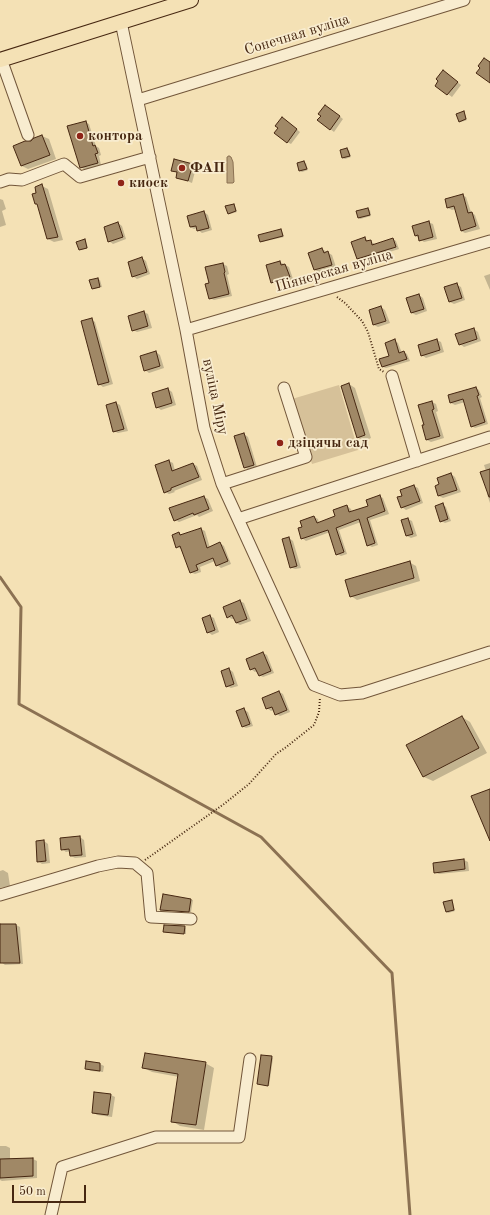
<!DOCTYPE html>
<html>
<head>
<meta charset="utf-8">
<style>
	body { margin:0 }
	#map { position:relative; width:490px; height:1215px; overflow:hidden; background:#f4e1b5; font-family:"Old Standard TT",serif }
	canvas { display:block }
	.scale { position:absolute; left:12px; top:1185px; width:74px; height:18px; box-sizing:border-box; border:2px solid #462711; border-top:0; padding-left:5px; font-size:12px; line-height:14px; white-space:nowrap; color:#462711; -webkit-text-stroke:3px #f8eccf; paint-order:stroke }
</style>
</head>
<body>
<div id="map">
<canvas width="490" height="1215"></canvas>
<div class="scale">50 m</div>
</div>
<script>
const ctx = document.querySelector('canvas').getContext('2d');
ctx.lineJoin = 'round';
function fill(path, color) { ctx.fillStyle = color; ctx.fill(path, 'evenodd'); }
const poly = rows => new Path2D(rows.map(r => 'M' + r).join(''));
function trace(path, color, width, dash) { ctx.strokeStyle = color; ctx.lineWidth = width; ctx.lineCap = dash ? 'butt' : 'round'; ctx.setLineDash(dash || []); ctx.stroke(path); }
function drawText(font, color, halo, rows, align = 'center') {
  ctx.font = font + ' "Old Standard TT",serif'; ctx.lineWidth = 3.5; ctx.setLineDash([]); ctx.textBaseline = 'middle'; ctx.strokeStyle = halo; ctx.fillStyle = color; for (const [text, x, y, turn = 0] of rows) {
    ctx.save(); ctx.translate(x, y); ctx.rotate((+turn || 0) * Math.PI / 180); ctx.textAlign = isNaN(turn) ? turn : align; if (halo) ctx.strokeText(text, 0, 0); ctx.fillText(text, 0, 0); ctx.restore();
  }
}
fill(poly([
	[339,385,358,450,312,464,292,399]
]), '#d6c199');
const water = poly([
	[229,156,231,157,233,162,234,182,233,183,227,183,227,157,229,156]
]);
fill(water, '#b9a27d');
trace(water, '#8b7152', 1);
fill(poly([
	[447,74,461,85,452,97,436,85],
	[329,108,343,119,334,132,330,129],
	[464,113,465,114,467,120,461,122,460,121],
	[286,121,300,132,291,144,287,142],
	[85,122,89,124,96,146,99,148,101,155,99,156,101,165,85,170,81,167],
	[42,136,49,139,56,159,28,169,22,166,14,146,31,142],
	[347,149,349,150,351,157,345,159,343,158],
	[304,162,306,163,308,170,302,172,300,171],
	[192,165,196,168,192,183,177,177,178,173,172,170],
	[42,186,48,189,63,240,54,242,48,239],
	[462,195,466,197,471,212,475,215,480,229,465,233,461,231,456,209,452,210,448,208],
	[0,199,3,200,6,209,2,211,6,225,0,227],
	[234,205,235,206,237,212,230,214,229,213],
	[368,209,370,210,371,216,360,219,359,218],
	[204,212,208,215,212,230,202,233,198,230,197,228,194,229,190,227],
	[428,222,433,224,437,239,424,242,416,236],
	[118,223,122,226,126,239,113,244,109,241],
	[281,230,282,231,284,237,262,242,261,241],
	[365,238,369,242,374,243,375,245,393,239,396,241,399,249,361,261,358,259],
	[85,240,86,241,88,248,81,250,80,250],
	[322,249,332,255,336,267,319,272,315,270,310,253],
	[142,258,146,261,150,274,137,279,133,276],
	[280,262,289,267,293,279,276,284,272,282],
	[223,264,227,266,229,274,227,275,232,296,214,300,210,298,210,284],
	[490,274,490,290,484,276],
	[98,279,100,280,102,287,94,289,93,288],
	[457,285,461,287,465,300,454,304,450,302],
	[419,295,423,298,427,311,416,315,412,313],
	[381,307,385,310,390,323,378,327,374,325,370,311],
	[144,312,148,314,152,328,137,332,133,330],
	[91,319,95,322,113,384,103,387,99,384],
	[474,329,478,332,481,341,464,347,460,344],
	[437,340,441,342,444,352,426,358,422,355],
	[395,341,398,343,402,353,404,352,407,354,410,361,386,368,383,367,390,357],
	[156,352,160,355,164,368,149,373,145,370],
	[349,384,355,388,371,438,364,441,357,437],
	[476,388,479,390,482,397,480,398,488,424,475,428,472,426,465,402,455,405,451,403],
	[168,389,172,392,176,405,161,410,157,407],
	[432,402,436,404,438,411,436,412,444,438,431,442,427,440,425,425],
	[116,403,120,405,128,431,118,433,114,431,107,406],
	[244,434,248,437,257,467,249,470,245,467],
	[169,461,173,463,175,471,193,464,197,466,202,480,174,491,175,492,169,494,165,492],
	[490,463,490,484,484,465],
	[451,474,455,477,461,492,443,498,439,496,441,485],
	[414,486,418,488,423,503,406,510,402,507,403,496],
	[490,493,490,503,487,494],
	[379,496,383,498,389,514,370,520,378,545,372,547,368,545,361,522,339,530,347,554,341,556,337,554,330,532,306,541,302,538,304,527,314,517,318,519,319,523,336,516,347,506,351,509,352,512,369,506],
	[204,497,208,499,213,511,199,517,197,515,179,522,175,520],
	[442,504,446,507,451,521,445,523,441,521],
	[408,519,412,521,417,536,411,538,407,536],
	[201,529,205,531,210,548,220,543,224,546,231,564,221,568,217,565,215,561,200,567,201,572,195,574,190,572,181,549,177,547,179,533,182,535],
	[289,538,293,541,301,568,295,569,290,567],
	[409,562,416,566,420,581,357,600,351,596],
	[240,601,244,603,251,621,240,625,236,623,235,618,232,619,228,617],
	[210,616,214,618,219,632,212,635,208,632],
	[263,653,267,655,274,673,263,677,259,675,258,670,255,672,251,669],
	[229,669,233,672,238,686,231,688,227,686],
	[279,692,283,694,290,712,280,716,276,714,274,710,271,711,267,708],
	[244,710,248,712,253,726,246,728,242,726],
	[462,717,470,722,487,753,433,781,424,777,408,746],
	[80,837,84,840,86,857,75,858,71,856,71,851,66,852,62,849,61,839],
	[44,841,48,844,50,863,42,864,38,861,37,842],
	[464,860,468,862,469,871,439,874,435,872],
	[3,870,8,873,10,886,0,888,0,871],
	[164,895,193,900,191,912,162,910],
	[452,901,453,902,455,911,448,913,447,912],
	[0,925,16,925,20,927,23,964,5,965,1,962],
	[185,927,186,928,186,934,164,932],
	[272,1057,273,1058,269,1086,259,1084,258,1084],
	[87,1063,100,1064,104,1066,103,1072,91,1071,87,1069],
	[205,1063,214,1068,204,1130,180,1126,172,1121,179,1077,152,1072,144,1068],
	[111,1095,115,1097,112,1117,97,1115,93,1112],
	[0,1146,6,1146,10,1148,10,1160,33,1159,37,1161,37,1178,2,1181,0,1180]
]), '#0003');
trace(poly([
	[0,577,21,607,19,704,261,837,392,973,410,1215]
]), '#8b7152', 3);
const building = poly([
	[484,58,490,62,490,83,476,73,480,68,478,66,484,58],
	[443,70,458,82,447,95,435,86,438,81,436,79,443,70],
	[325,105,340,116,330,130,317,120,321,116,318,114,325,105],
	[464,111,466,119,459,122,456,114,464,111],
	[282,117,297,129,287,143,274,133,278,128,275,126,282,117],
	[86,121,93,146,95,145,98,153,95,154,98,163,80,168,67,126,86,121],
	[42,135,50,155,21,166,13,146,25,141,31,141,34,138,42,135],
	[347,148,350,156,342,158,340,150,347,148],
	[174,159,193,164,188,181,176,178,177,172,171,171,174,159],
	[304,161,307,169,299,171,297,163,304,161],
	[42,184,58,237,47,239,37,204,35,204,32,194,36,193,35,187,42,184],
	[463,194,468,213,472,212,476,226,461,231,454,206,447,208,445,199,463,194],
	[234,204,236,211,228,214,225,206,234,204],
	[368,208,370,215,358,218,356,211,368,208],
	[204,211,209,228,197,231,196,226,190,227,187,216,204,211],
	[429,221,433,237,419,241,418,235,415,236,412,226,429,221],
	[118,222,123,237,108,242,104,227,118,222],
	[281,229,283,236,260,242,258,235,281,229],
	[365,237,366,241,371,240,372,245,393,238,396,247,357,259,351,242,365,237],
	[85,239,87,248,79,250,76,242,85,239],
	[322,248,324,253,328,251,332,265,314,270,308,253,322,248],
	[142,257,147,272,132,277,128,262,142,257],
	[280,261,281,265,285,264,290,277,271,283,266,265,280,261],
	[223,263,225,272,224,273,229,294,209,299,205,284,209,283,205,267,223,263],
	[98,278,100,287,92,289,89,280,98,278],
	[457,283,462,298,449,302,444,287,457,283],
	[419,294,424,309,411,313,406,298,419,294],
	[381,306,386,321,373,325,369,310,381,306],
	[144,311,148,326,132,331,128,316,144,311],
	[92,318,109,382,98,385,81,321,92,318],
	[474,328,477,339,459,345,455,334,474,328],
	[395,339,399,353,404,351,407,359,382,367,379,359,389,356,385,343,395,339],
	[437,339,440,350,421,356,418,345,437,339],
	[156,351,160,366,144,371,140,356,156,351],
	[349,383,365,435,357,438,341,386,349,383],
	[476,387,479,395,477,396,485,422,471,427,463,399,450,403,448,395,476,387],
	[168,388,172,403,156,408,152,393,168,388],
	[432,401,434,409,432,410,440,436,426,440,423,429,422,425,424,425,418,405,432,401],
	[116,402,124,429,113,432,106,405,116,402],
	[244,433,254,465,244,468,234,436,244,433],
	[169,460,172,471,193,463,199,477,171,488,171,490,164,493,155,465,169,460],
	[490,469,490,497,489,497,480,472,490,469],
	[451,473,457,490,438,496,435,486,439,484,437,478,451,473],
	[414,485,420,501,401,508,397,497,402,496,400,490,414,485],
	[380,495,385,511,367,518,375,543,367,546,359,519,336,528,344,552,336,555,328,530,301,539,298,528,302,527,300,521,314,516,317,523,335,516,333,510,347,505,349,512,368,506,366,500,380,495],
	[204,496,209,509,194,515,193,513,174,521,169,508,204,496],
	[443,503,448,519,440,522,435,506,443,503],
	[408,518,413,534,406,536,401,520,408,518],
	[201,528,207,548,220,542,228,561,216,566,213,558,196,565,198,570,190,573,180,546,176,548,172,535,179,532,180,535,201,528],
	[289,537,297,566,290,568,282,539,289,537],
	[410,561,414,578,350,597,345,580,410,561],
	[240,600,247,619,236,623,232,615,227,618,223,607,240,600],
	[210,615,215,630,207,633,202,618,210,615],
	[263,652,271,671,259,676,255,668,250,670,246,659,263,652],
	[229,668,234,684,226,687,221,671,229,668],
	[279,691,287,710,275,715,272,707,266,709,262,698,279,691],
	[244,708,250,724,242,727,236,711,244,708],
	[462,716,479,748,423,777,406,745,462,716],
	[490,789,490,841,471,796,490,789],
	[80,836,82,855,70,856,69,849,61,850,60,838,80,836],
	[44,840,46,861,37,862,36,841,44,840],
	[464,859,465,869,434,873,433,863,464,859],
	[163,894,191,899,189,912,160,910,163,894],
	[452,900,454,910,446,912,443,902,452,900],
	[0,924,16,924,20,963,0,963,0,924],
	[164,925,185,926,184,934,163,932,164,925],
	[145,1053,206,1062,196,1125,171,1122,178,1074,142,1068,145,1053],
	[261,1055,272,1056,268,1086,257,1084,261,1055],
	[86,1061,100,1063,100,1071,85,1069,86,1061],
	[94,1092,111,1094,108,1115,92,1113,94,1092],
	[33,1158,33,1176,0,1178,0,1159,33,1158]
]);
fill(building, '#a08866');
trace(building, '#462711', 1);
const minor = poly([
	[121,22,186,330,204,428,222,484,314,685,340,695,362,693,490,652],
	[1,59,28,135],
	[138,100,464,0],
	[0,182,9,179,22,180,64,164,80,177,150,157],
	[186,330,490,241],
	[392,376,417,461],
	[222,484,306,457,284,388],
	[238,519,490,437],
	[0,895,98,866,118,862,135,863,147,873,151,917,191,919],
	[51,1215,62,1167,156,1137,239,1137,250,1059]
]);
const major = poly([
	[0,60,191,0]
]);
trace(minor, '#72563a', 13);
trace(major, '#462711', 16);
trace(poly([
	[337,297,345,303,362,321,368,332,379,369,384,372],
	[145,860,224,804,249,784,276,754,285,748,314,725,319,712,320,697]
]), '#462711', 2, [1, 2]);
trace(minor, '#f8eccf', 11);
trace(major, '#f4e1b5', 14);
for (const [x, y, r, color] of [
	[80,136,4,"#8f2418"],
	[182,168,4,"#8f2418"],
	[121,183,4,"#8f2418"],
	[280,443,4,"#8f2418"]
]) { const dot = new Path2D(); dot.arc(x, y, r, 0, 2 * Math.PI); ctx.fillStyle = color; ctx.fill(dot); trace(dot, '#f8eccf', 1.5); }
drawText('15px', '#462711', '#f8eccf', [
	["Сонечная вуліца",297,35,-17],
	["Піянерская вуліца",334,271,-16],
	["вуліца Міру",215,397,78]
]);
drawText('bold 15px', '#462711', '#f8eccf', [
	["контора",88,136],
	["ФАП",190,168],
	["киоск",129,183],
	["дзіцячы сад",288,443]
], 'left');
</script>
</body>
</html>
